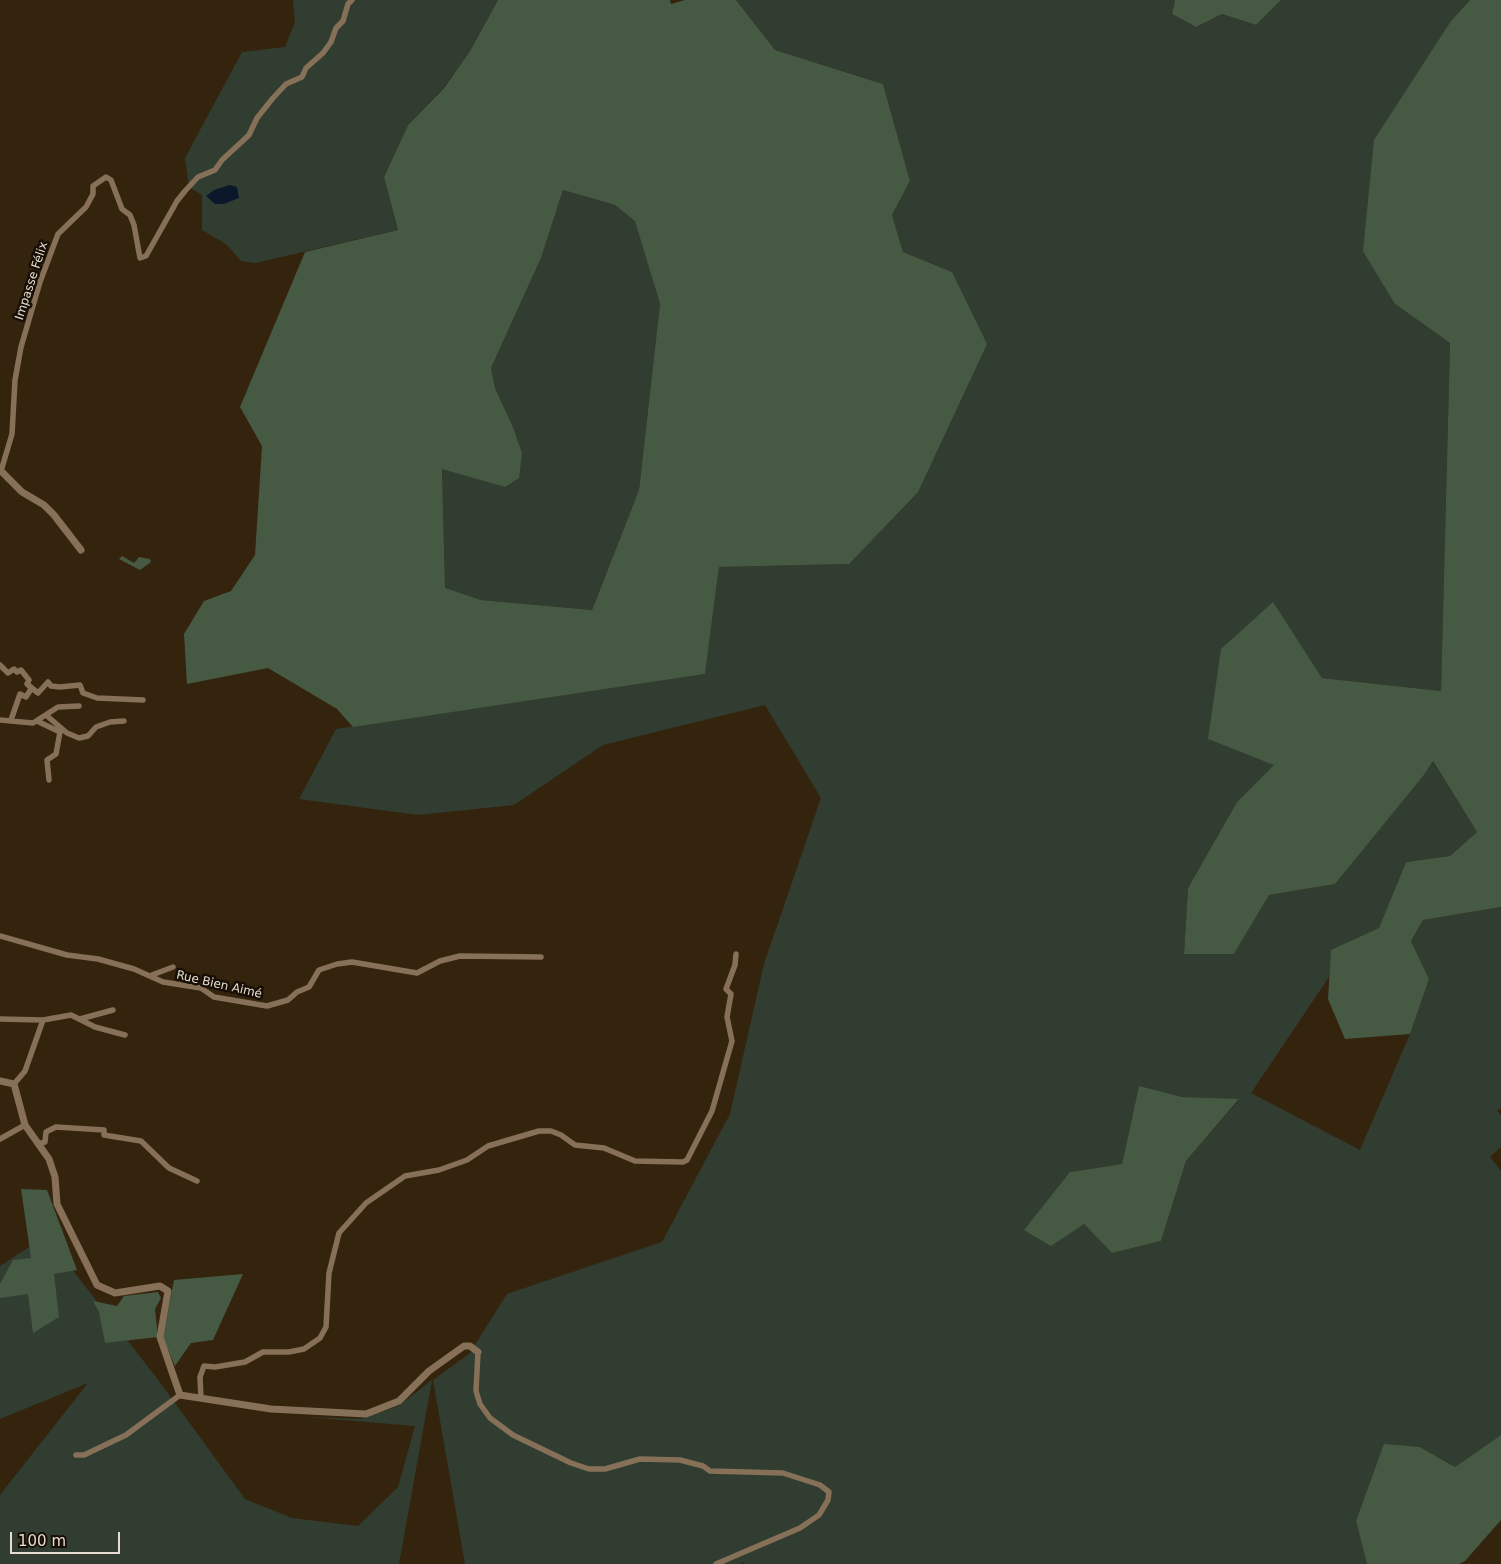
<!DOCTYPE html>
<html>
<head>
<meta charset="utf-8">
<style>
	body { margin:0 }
	#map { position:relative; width:1501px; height:1564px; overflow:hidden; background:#35240d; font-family:"DejaVu Sans",sans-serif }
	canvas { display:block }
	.scale { position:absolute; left:10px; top:1532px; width:110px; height:22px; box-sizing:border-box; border:2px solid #e6dbce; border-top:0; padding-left:6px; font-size:15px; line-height:18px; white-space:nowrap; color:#e6dbce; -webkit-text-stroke:4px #170f06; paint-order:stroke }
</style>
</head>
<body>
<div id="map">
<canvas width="1501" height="1564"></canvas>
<div class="scale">100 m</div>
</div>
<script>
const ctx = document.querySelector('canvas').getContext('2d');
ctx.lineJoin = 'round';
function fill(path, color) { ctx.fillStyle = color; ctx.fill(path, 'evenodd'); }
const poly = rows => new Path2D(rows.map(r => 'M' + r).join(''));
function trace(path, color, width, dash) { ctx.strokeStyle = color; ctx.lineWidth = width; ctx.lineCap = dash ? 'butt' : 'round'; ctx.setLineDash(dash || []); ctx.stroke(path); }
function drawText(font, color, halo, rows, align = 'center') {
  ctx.font = font + ' "DejaVu Sans",sans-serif'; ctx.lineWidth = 5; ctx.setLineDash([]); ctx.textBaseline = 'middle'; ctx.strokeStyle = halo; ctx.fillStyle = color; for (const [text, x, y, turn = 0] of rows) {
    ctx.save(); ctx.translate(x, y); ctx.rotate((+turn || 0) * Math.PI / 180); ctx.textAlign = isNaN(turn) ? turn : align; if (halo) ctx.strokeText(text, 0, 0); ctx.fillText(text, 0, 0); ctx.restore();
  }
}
fill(poly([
	[293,0,498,0,470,51,444,87,408,125,384,177,398,230,255,263,241,261,226,244,202,230,202,195,189,187,185,158,242,52,285,47,295,22],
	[736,0,1175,0,1172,14,1196,27,1222,14,1256,25,1281,0,1470,0,1451,21,1395,304,1450,343,1441,691,1322,678,1272,602,1275,765,1237,802,1188,888,1184,953,1234,954,1269,895,1335,884,1432,760,1477,832,1450,856,1406,862,1379,929,1332,950,1329,977,1251,1093,1360,1150,1410,1034,1429,979,1411,941,1423,920,1501,907,1501,1108,1497,1111,1501,1115,1501,1147,1490,1157,1501,1171,1501,1435,1455,1467,1420,1447,1356,1521,1367,1564,744,1564,744,1562,741,1564,465,1564,433,1380,469,1354,507,1294,662,1242,730,1114,764,964,821,798,765,705,603,745,514,805,418,815,299,799,336,729,705,674,719,567,849,564,952,272,903,252,892,215,910,181,883,84,775,50],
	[1139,1087,1182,1097,1239,1100,1186,1161,1161,1241,1112,1253,1084,1224,1070,1172,1122,1164],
	[563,190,615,205,636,221,660,304,639,490,592,610,481,600,445,589,442,468,505,487,522,453,513,427,495,388,491,368,541,258],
	[46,1236,156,1377,245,1499,292,1518,358,1526,398,1487,415,1426,307,1417,361,1419,398,1406,432,1380,399,1564,0,1564,0,1495,88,1383,0,1419,0,1266]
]), '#313d30');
fill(poly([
	[498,0,670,0,671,4,685,0,736,0,775,50,883,84,910,181,892,215,903,252,952,272,987,344,918,492,849,564,719,567,705,674,353,727,337,709,268,668,187,684,184,634,204,601,231,591,255,555,262,446,240,407,305,252,398,230,384,177,408,125,444,88,470,51],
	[563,190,615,205,635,221,660,304,639,490,592,610,481,600,445,588,442,469,505,487,519,478,522,453,513,427,495,388,491,368,541,258],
	[1175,0,1281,0,1256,25,1222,14,1196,27,1172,14],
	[1470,0,1501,0,1501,907,1423,920,1411,941,1429,979,1410,1034,1345,1039,1328,999,1331,950,1379,928,1406,862,1450,856,1477,832,1433,761,1423,776,1335,884,1269,895,1234,954,1184,954,1188,888,1237,802,1274,765,1208,739,1221,649,1273,602,1322,678,1441,691,1450,343,1395,304,1363,251,1374,140,1451,21],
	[122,556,134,563,139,557,150,559,151,562,140,570,119,559],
	[1139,1086,1182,1097,1239,1099,1186,1161,1161,1241,1112,1253,1084,1224,1051,1246,1024,1230,1070,1172,1122,1164],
	[21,1189,47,1190,77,1270,54,1274,59,1317,33,1333,28,1294,0,1298,0,1284,13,1260,31,1258],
	[243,1274,213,1340,191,1343,175,1366,163,1338,174,1280],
	[158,1292,161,1298,155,1309,158,1337,105,1343,99,1312,93,1301,117,1306,124,1296],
	[1501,1435,1501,1520,1465,1561,1459,1564,1367,1564,1356,1521,1384,1444,1420,1447,1455,1467]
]), '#455943');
fill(poly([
	[230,185,237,187,239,198,224,204,215,204,206,196,214,190]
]), '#0b172b');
trace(poly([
	[1,471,12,434,15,380,21,347,40,282,58,234,86,207,93,194,93,186,106,177,111,180,122,209,130,215,134,225,140,258,146,256,177,201,185,191,198,177,215,170,222,160,249,135,257,118,273,98,286,84,302,77,306,68,323,53,331,42,336,28,343,21,348,4,352,0],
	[0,665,8,673,14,669,17,672,21,670,29,680,27,684,38,693,48,682,51,686,60,687,80,685,83,693,97,698,143,700],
	[46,715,67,733,79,738,88,736,96,727,110,722,124,721],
	[0,720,33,723,58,707,79,706],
	[11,720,20,694,26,697,31,689],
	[39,720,39,722,60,732,56,754,47,760,49,780],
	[0,936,67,955,98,959,134,969,163,982,201,988,214,997,267,1006,288,1000,297,992,309,987,319,970,337,964,352,962,417,973,440,961,460,956,541,957],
	[152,975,173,967],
	[0,1019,43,1020],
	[80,1019,113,1010],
	[14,1084,25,1071,43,1020,71,1015,95,1027,125,1035],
	[0,1139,25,1125],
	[38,1144,45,1142,46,1132,56,1127,104,1130,104,1135,141,1141,169,1168,197,1181],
	[478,1352,476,1391,480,1404,490,1418,513,1435,571,1463,589,1469,605,1469,640,1459,680,1460,703,1466,710,1471,783,1473,820,1485,829,1492,828,1500,819,1515,800,1528,716,1564],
	[201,1398,200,1377,204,1366,215,1367,245,1362,263,1352,289,1352,304,1349,320,1338,326,1327,329,1273,339,1233,366,1203,405,1176,439,1170,467,1160,488,1146,539,1131,551,1131,561,1135,575,1145,604,1148,635,1161,683,1162,687,1160,712,1111,732,1041,727,1017,731,994,726,989,735,965,736,954],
	[76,1455,84,1455,126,1435,180,1395]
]), '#867057', 5.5);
trace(poly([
	[0,470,22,492,44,505,54,515,81,550],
	[0,1081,14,1084,25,1125,49,1159,55,1177,57,1204,97,1285,115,1293,160,1286,168,1291,160,1337,180,1395,271,1409,366,1414,399,1401,429,1371,464,1346,470,1346,478,1352]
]), '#867057', 7);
drawText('12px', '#e6dbce', '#170f06', [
	["Impasse Félix",32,281,-72],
	["Rue Bien Aimé",219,985,13]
]);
</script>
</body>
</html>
